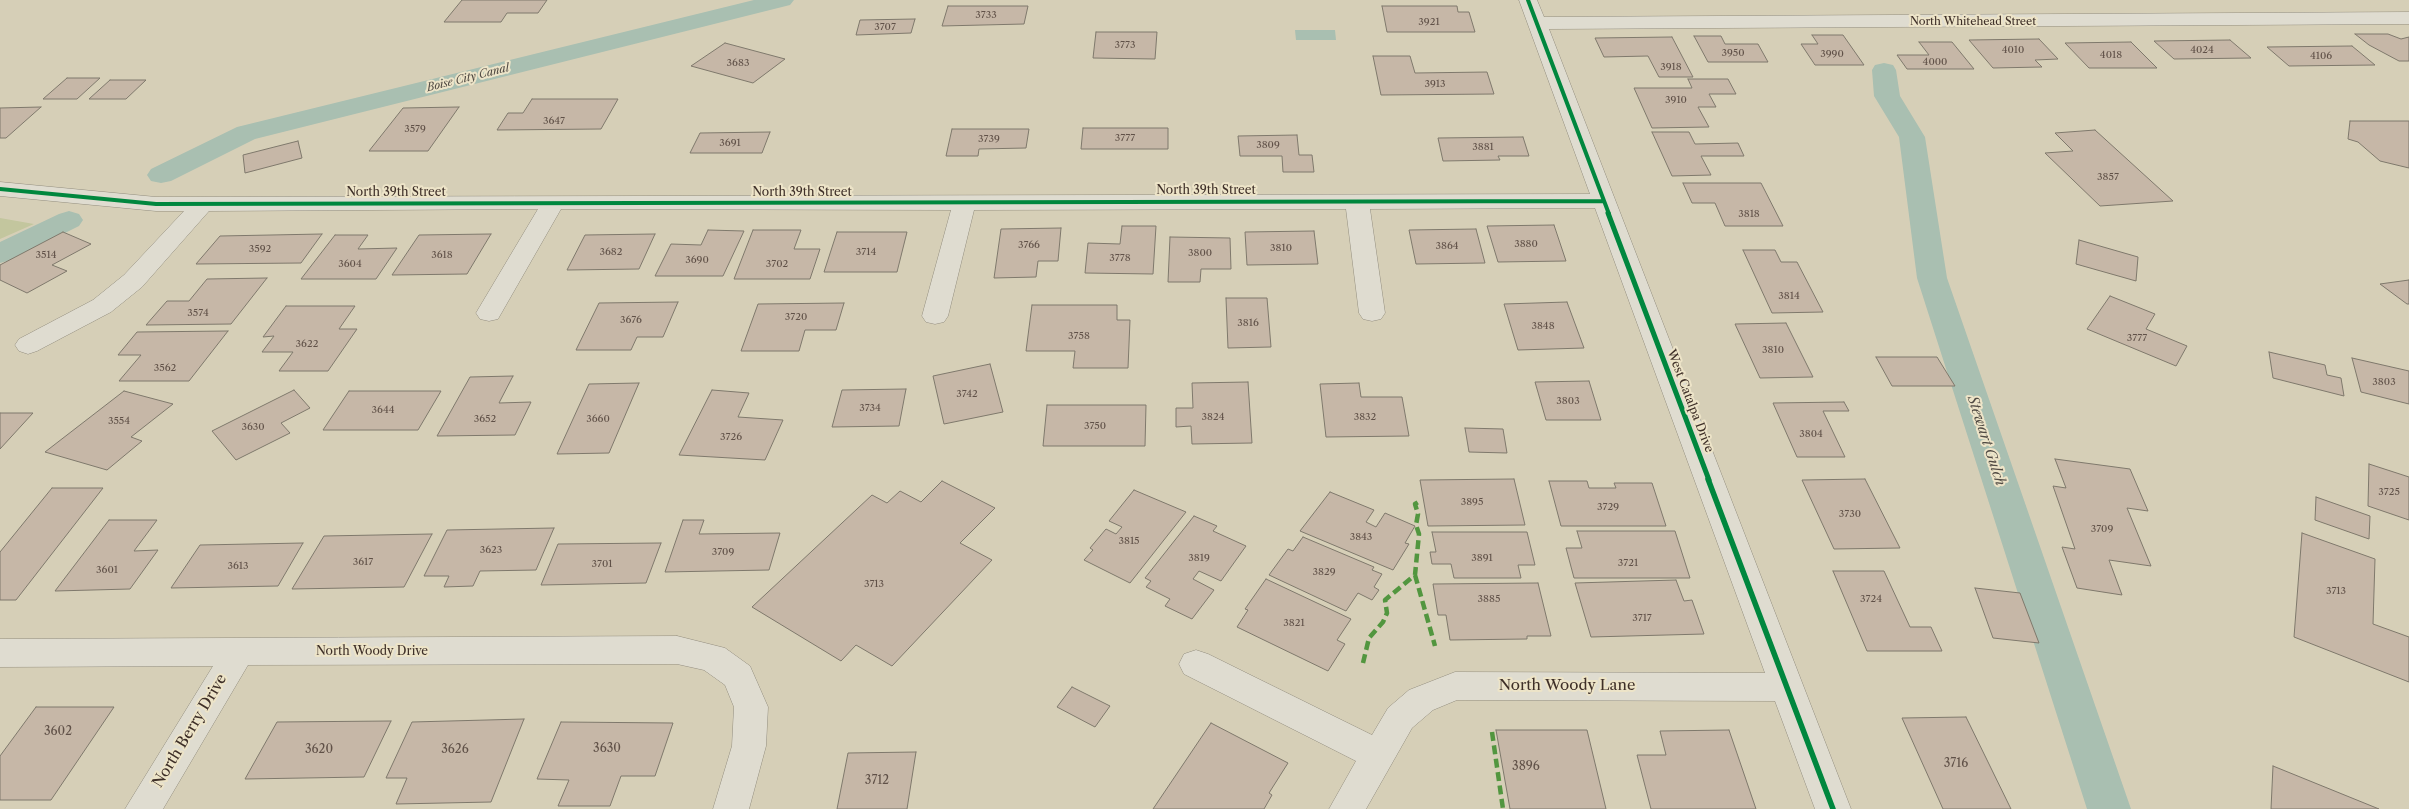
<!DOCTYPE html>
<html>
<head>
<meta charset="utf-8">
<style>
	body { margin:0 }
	canvas { display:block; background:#d6cfb7 }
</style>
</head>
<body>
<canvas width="2409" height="809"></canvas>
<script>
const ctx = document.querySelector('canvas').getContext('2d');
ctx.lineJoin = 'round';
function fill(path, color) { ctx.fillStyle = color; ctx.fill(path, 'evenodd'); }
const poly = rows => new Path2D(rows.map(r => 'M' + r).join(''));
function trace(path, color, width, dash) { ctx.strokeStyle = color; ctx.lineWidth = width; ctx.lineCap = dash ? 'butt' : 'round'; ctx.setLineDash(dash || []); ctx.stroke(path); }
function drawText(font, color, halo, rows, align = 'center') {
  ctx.font = font + ' "Libre Caslon Text",serif'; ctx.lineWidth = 4; ctx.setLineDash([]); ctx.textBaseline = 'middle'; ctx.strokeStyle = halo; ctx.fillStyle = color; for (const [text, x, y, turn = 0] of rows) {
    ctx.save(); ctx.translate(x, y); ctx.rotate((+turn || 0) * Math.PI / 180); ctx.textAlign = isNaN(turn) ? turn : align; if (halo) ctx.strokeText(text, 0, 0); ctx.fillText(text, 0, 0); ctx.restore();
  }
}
fill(poly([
	[0,218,34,224,0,239]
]), '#c3c69e');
fill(poly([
	[1295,30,1335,30,1336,40,1296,40]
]), '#a9bfb1');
fill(poly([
	[754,0,794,0,790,5,255,139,171,181,161,183,151,181,147,175,151,169,237,127,754,0],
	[1884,63,1893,65,1896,70,1900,96,1925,137,1947,278,2131,809,2087,809,1917,278,1899,137,1874,96,1872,70,1875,65,1884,63],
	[69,211,79,214,83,220,79,226,11,260,0,263,0,242,59,214,69,211]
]), '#a9bfb1');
const building = poly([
	[462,0,547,0,538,13,507,13,501,22,444,22,462,0],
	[948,6,1028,6,1024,24,942,26,948,6],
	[1382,6,1457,6,1458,12,1469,12,1475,32,1387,32,1382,6],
	[915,19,911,33,856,35,860,20,915,19],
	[1096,32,1157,32,1155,59,1093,58,1096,32],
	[2355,34,2388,34,2401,39,2409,37,2409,61,2399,61,2369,45,2355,34],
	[1812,35,1843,35,1864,65,1815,65,1801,44,1818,44,1812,35],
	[1694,36,1721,36,1725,44,1758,44,1768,62,1708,62,1694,36],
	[1672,37,1693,77,1659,77,1648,56,1604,57,1595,38,1672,37],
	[2039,39,2058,59,2035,60,2042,67,1993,68,1969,40,2039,39],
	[2230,40,2251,58,2174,59,2154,41,2230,40],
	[1919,42,1952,42,1974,69,1907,69,1897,55,1929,55,1919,42],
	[2131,42,2157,68,2089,68,2065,43,2131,42],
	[725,43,785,59,753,83,691,66,725,43],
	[2352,46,2375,65,2289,66,2267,47,2352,46],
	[1373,56,1410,56,1415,73,1487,72,1494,94,1381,95,1373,56],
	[67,78,100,78,77,99,43,99,67,78],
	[1688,79,1728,79,1736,94,1709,94,1716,107,1698,107,1709,127,1652,128,1634,88,1692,88,1688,79],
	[110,80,146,80,126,99,89,99,110,80],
	[532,99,618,99,601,129,497,130,508,113,523,113,532,99],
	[41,107,6,138,0,138,0,108,41,107],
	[459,107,428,151,369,151,403,108,459,107],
	[2350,121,2409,121,2409,168,2380,161,2358,142,2348,139,2350,121],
	[1083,128,1168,128,1168,149,1081,149,1083,128],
	[952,129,1029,129,1026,148,979,149,978,156,946,156,952,129],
	[2095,130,2173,201,2100,206,2045,153,2073,151,2055,133,2095,130],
	[770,132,762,153,690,153,700,133,770,132],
	[1652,132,1689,132,1695,144,1738,143,1744,156,1701,156,1711,175,1672,176,1652,132],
	[1297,135,1299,155,1312,155,1314,172,1283,172,1282,156,1240,156,1238,136,1297,135],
	[1523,137,1529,156,1498,156,1500,160,1443,161,1438,138,1523,137],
	[298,141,302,158,245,173,243,155,298,141],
	[1683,183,1761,183,1783,226,1725,226,1715,203,1692,203,1683,183],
	[1554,225,1566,261,1498,262,1487,226,1554,225],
	[1122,226,1156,226,1153,274,1085,273,1088,243,1120,244,1122,226],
	[1061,228,1058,261,1038,261,1036,277,994,278,1001,229,1061,228],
	[1476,229,1485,263,1416,264,1409,230,1476,229],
	[708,230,744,231,723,276,655,276,671,244,701,245,708,230],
	[753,230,801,230,794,249,820,249,810,279,734,279,753,230],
	[1314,231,1318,264,1247,265,1245,232,1314,231],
	[63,232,91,244,52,265,67,271,27,293,0,280,0,265,63,232],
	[837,232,907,232,897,272,824,272,837,232],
	[322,234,301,263,196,264,220,236,322,234],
	[491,234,467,274,392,275,419,235,491,234],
	[655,234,639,269,567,270,585,235,655,234],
	[335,235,368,235,358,249,397,248,376,279,301,279,335,235],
	[1170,237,1230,238,1231,269,1201,269,1200,282,1168,282,1170,237],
	[2079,240,2138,257,2136,281,2076,264,2079,240],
	[1743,250,1775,250,1781,262,1797,262,1823,312,1772,313,1743,250],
	[267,278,231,324,146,325,167,301,189,301,207,279,267,278],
	[2409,280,2409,304,2407,304,2380,284,2409,280],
	[2110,296,2155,314,2146,329,2187,346,2176,366,2087,329,2110,296],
	[1226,298,1267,298,1271,347,1228,348,1226,298],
	[678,302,663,337,637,337,631,350,576,350,599,303,678,302],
	[1567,302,1584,348,1518,350,1504,304,1567,302],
	[844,303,836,330,805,330,799,351,741,351,758,304,844,303],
	[1032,305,1117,305,1117,320,1130,320,1128,368,1073,368,1075,351,1026,351,1032,305],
	[286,306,355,306,339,329,357,329,328,371,279,371,293,352,262,352,274,336,263,337,286,306],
	[1786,323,1813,377,1760,378,1735,324,1786,323],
	[228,331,189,381,119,381,141,355,118,355,137,332,228,331],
	[2269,352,2325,365,2327,375,2341,378,2344,396,2273,378,2269,352],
	[1876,357,1937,357,1955,386,1892,386,1876,357],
	[2352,358,2409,371,2409,404,2361,392,2352,358],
	[990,364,1003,412,944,424,933,376,990,364],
	[513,376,499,403,531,402,515,435,437,436,470,377,513,376],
	[1589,381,1601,420,1546,420,1535,382,1589,381],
	[1248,382,1252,443,1192,444,1191,426,1176,427,1176,408,1193,408,1192,383,1248,382],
	[639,383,609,453,557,454,589,384,639,383],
	[1359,383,1361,397,1402,397,1409,436,1326,437,1320,384,1359,383],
	[906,389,899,426,832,427,842,390,906,389],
	[294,390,310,408,281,423,290,433,236,460,212,431,294,390],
	[712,390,749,393,738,417,783,420,765,460,679,455,712,390],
	[124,391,173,404,131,437,142,441,107,470,45,452,124,391],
	[349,391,441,391,418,430,323,430,349,391],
	[1844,402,1849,411,1823,411,1845,457,1797,457,1773,403,1844,402],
	[1047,405,1146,405,1145,446,1043,446,1047,405],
	[0,413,33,413,0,449,0,413],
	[1465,428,1503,429,1507,453,1469,452,1465,428],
	[2055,459,2130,469,2148,511,2127,508,2151,566,2109,560,2122,595,2077,588,2062,547,2075,549,2053,486,2066,488,2055,459],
	[2369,464,2409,477,2409,520,2368,506,2369,464],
	[1514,479,1525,525,1428,526,1420,480,1514,479],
	[1865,479,1900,548,1834,549,1802,480,1865,479],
	[942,481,995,508,960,543,992,560,892,666,856,645,841,661,752,607,872,495,887,503,900,491,921,502,942,481],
	[1549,481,1587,481,1589,488,1616,488,1614,483,1652,483,1666,526,1561,526,1549,481],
	[52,488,103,488,16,600,0,600,0,552,52,488],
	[1134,490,1186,512,1130,583,1084,560,1093,550,1090,548,1106,529,1116,534,1122,527,1109,521,1134,490],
	[1330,492,1374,510,1366,522,1376,527,1385,513,1415,526,1405,543,1409,544,1393,570,1300,531,1330,492],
	[2316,497,2370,516,2369,539,2315,520,2316,497],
	[1194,516,1217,526,1213,531,1246,546,1221,581,1199,571,1193,579,1214,590,1192,619,1165,606,1170,599,1146,587,1151,581,1145,578,1194,516],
	[109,520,157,520,134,551,158,550,130,589,55,591,109,520],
	[683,520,704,520,699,534,780,533,769,570,665,572,683,520],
	[554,528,536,570,480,571,473,586,444,587,449,576,424,576,447,530,554,528],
	[1577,531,1675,531,1690,578,1574,578,1566,548,1582,548,1577,531],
	[1432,532,1527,532,1535,565,1518,565,1521,578,1454,578,1451,564,1432,564,1430,552,1436,552,1432,532],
	[2302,533,2375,559,2373,624,2409,637,2409,682,2294,637,2302,533],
	[432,534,404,587,292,589,324,536,432,534],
	[1303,537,1374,567,1372,570,1382,574,1374,587,1379,590,1372,600,1358,593,1346,611,1269,575,1288,549,1293,551,1303,537],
	[303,543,278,586,171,588,200,545,303,543],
	[661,543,646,583,541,585,558,544,661,543],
	[1833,571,1884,571,1910,627,1931,627,1942,651,1867,651,1833,571],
	[1266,579,1351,619,1337,640,1345,644,1328,671,1237,627,1248,610,1245,609,1266,579],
	[1676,580,1684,601,1692,600,1704,634,1591,637,1575,583,1676,580],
	[1538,583,1551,636,1527,636,1527,639,1450,640,1446,615,1438,615,1433,584,1538,583],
	[1975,588,2020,593,2039,643,1993,638,1975,588],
	[1072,687,1110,706,1095,727,1057,707,1072,687],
	[36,707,114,707,51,800,0,800,0,756,36,707],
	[1966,717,2011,809,1943,809,1902,718,1966,717],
	[524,719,491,802,396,804,407,778,386,778,412,722,524,719],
	[391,721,364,777,245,779,277,722,391,721],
	[561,722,673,723,655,776,621,776,610,806,558,806,569,780,537,779,561,722],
	[1211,723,1288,763,1269,793,1272,795,1264,809,1153,809,1211,723],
	[1496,730,1587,730,1606,809,1510,809,1496,730],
	[1729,730,1756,809,1651,809,1637,755,1666,755,1660,731,1729,730],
	[916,752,907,809,837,809,848,753,916,752],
	[2273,766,2379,809,2271,809,2273,766]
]);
fill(building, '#c6b7a7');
trace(building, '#7f796c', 1);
const minor = poly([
	[1519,0,1537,0,1544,17,2409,12,2409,24,1549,29,1851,809,1815,809,1775,701,1457,700,1433,710,1412,728,1366,809,1329,809,1356,761,1184,674,1179,664,1184,654,1196,650,1208,654,1372,735,1388,708,1409,690,1455,672,1765,673,1595,208,1370,209,1385,313,1381,319,1372,321,1363,319,1359,313,1346,209,974,210,948,316,944,322,935,324,926,322,922,316,951,210,561,209,498,319,489,321,480,319,476,313,538,209,209,211,142,287,111,312,37,351,28,354,19,351,15,345,19,339,93,300,124,275,184,211,156,211,0,196,0,182,156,197,1590,194,1519,0],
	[677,636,725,648,750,666,768,707,766,746,749,809,713,809,732,746,734,707,725,685,704,670,677,664,248,665,163,809,125,809,213,666,0,667,0,639,677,636]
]);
trace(minor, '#938e7f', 1);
fill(minor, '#dfdcd0');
trace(poly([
	[1415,575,1435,646],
	[1363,663,1369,638,1383,622,1387,613,1385,600,1415,575,1419,534,1416,525,1418,514,1415,504,1420,501],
	[1492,732,1503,809]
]), '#52963f', 4.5, [9, 4.5]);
trace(poly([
	[1528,0,1609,214],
	[0,189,156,204,1604,201]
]), '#00873e', 4);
trace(poly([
	[1608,213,1709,480]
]), '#00873e', 5);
trace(poly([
	[1708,479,1833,809]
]), '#00873e', 5.5);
drawText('10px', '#605148', null, [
	["3733",986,15],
	["3921",1429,22],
	["3707",885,27],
	["3773",1125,45],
	["4010",2013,50],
	["4024",2202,50],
	["3950",1733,53],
	["3990",1832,54],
	["4018",2111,55],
	["4106",2321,56],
	["4000",1935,62],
	["3683",738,63],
	["3918",1671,67],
	["3913",1435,84],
	["3910",1676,100],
	["3647",554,121],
	["3579",415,129],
	["3777",1125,138],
	["3739",989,139],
	["3691",730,143],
	["3809",1268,145],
	["3881",1483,147],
	["3857",2108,177],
	["3818",1749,214],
	["3880",1526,244],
	["3766",1029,245],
	["3864",1447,246],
	["3810",1281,248],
	["3592",260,249],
	["3682",611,252],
	["3714",866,252],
	["3800",1200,253],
	["3514",46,255],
	["3618",442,255],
	["3778",1120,258],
	["3690",697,260],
	["3604",350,264],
	["3702",777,264],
	["3814",1789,296],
	["3574",198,313],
	["3720",796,317],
	["3676",631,320],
	["3816",1248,323],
	["3848",1543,326],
	["3758",1079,336],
	["3777",2137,338],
	["3622",307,344],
	["3810",1773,350],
	["3562",165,368],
	["3803",2384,382],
	["3742",967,394],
	["3803",1568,401],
	["3734",870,408],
	["3644",383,410],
	["3824",1213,417],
	["3832",1365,417],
	["3652",485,419],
	["3660",598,419],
	["3554",119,421],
	["3750",1095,426],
	["3630",253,427],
	["3804",1811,434],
	["3726",731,437],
	["3725",2389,492],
	["3895",1472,502],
	["3729",1608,507],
	["3730",1850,514],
	["3709",2102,529],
	["3843",1361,537],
	["3815",1129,541],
	["3623",491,550],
	["3709",723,552],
	["3819",1199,558],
	["3891",1482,558],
	["3617",363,562],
	["3721",1628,563],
	["3701",602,564],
	["3613",238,566],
	["3601",107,570],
	["3829",1324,572],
	["3713",874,584],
	["3713",2336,591],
	["3885",1489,599],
	["3724",1871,599],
	["3717",1642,618],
	["3821",1294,623]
]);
drawText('11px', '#3e2f28', '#ede4c8', [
	["North Whitehead Street",1973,22]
]);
drawText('italic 11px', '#504a43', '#ede4c8', [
	["Boise City Canal",468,78,-14]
]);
drawText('12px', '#3e2f28', '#ede4c8', [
	["North 39th Street",1206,191],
	["North 39th Street",396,193],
	["North 39th Street",802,193],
	["West Catalpa Drive",1690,401,69],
	["North Woody Drive",372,652]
]);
drawText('12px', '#605148', null, [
	["3602",58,732],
	["3630",607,749],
	["3620",319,750],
	["3626",455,750],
	["3716",1956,764],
	["3896",1526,767],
	["3712",877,781]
]);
drawText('italic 14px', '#504a43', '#ede4c8', [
	["Stewart Gulch",1986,441,72]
]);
drawText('15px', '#3e2f28', '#ede4c8', [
	["North Woody Lane",1567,686],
	["North Berry Drive",190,731,-59]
]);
</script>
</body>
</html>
